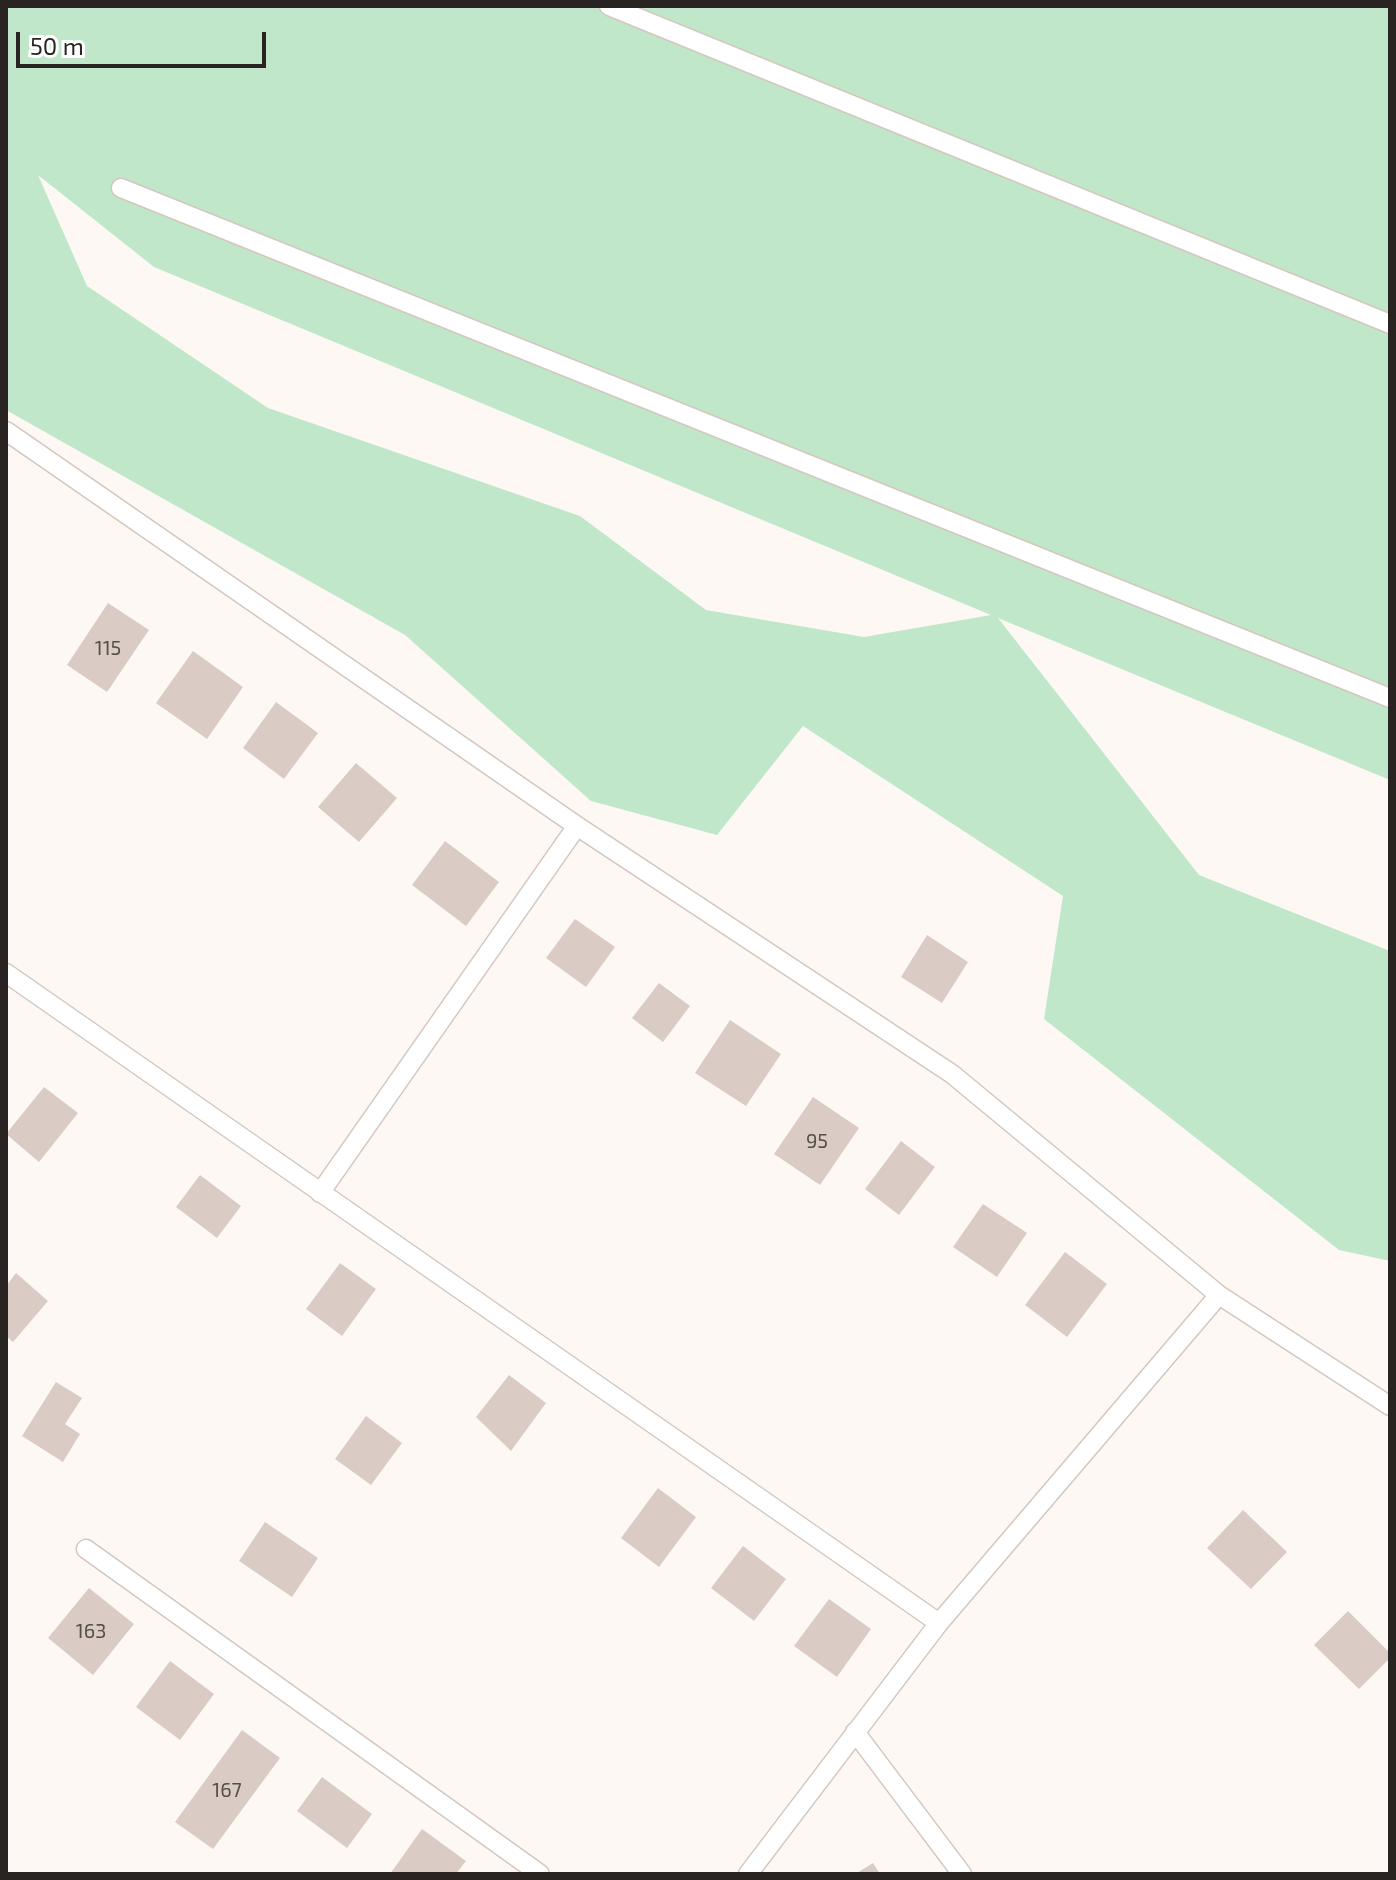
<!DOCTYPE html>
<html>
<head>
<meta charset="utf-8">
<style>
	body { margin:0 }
	#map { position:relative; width:1396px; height:1880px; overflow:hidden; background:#fef8f5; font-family:"Exo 2",sans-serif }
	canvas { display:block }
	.frame { position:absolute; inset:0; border:8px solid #292421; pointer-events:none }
	.scale { position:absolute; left:16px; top:32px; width:250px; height:36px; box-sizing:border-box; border:4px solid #292421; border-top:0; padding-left:10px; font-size:24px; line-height:28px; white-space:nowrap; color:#292421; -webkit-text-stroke:6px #fff; paint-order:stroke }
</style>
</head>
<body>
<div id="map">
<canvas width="1396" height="1880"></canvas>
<div class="frame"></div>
<div class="scale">50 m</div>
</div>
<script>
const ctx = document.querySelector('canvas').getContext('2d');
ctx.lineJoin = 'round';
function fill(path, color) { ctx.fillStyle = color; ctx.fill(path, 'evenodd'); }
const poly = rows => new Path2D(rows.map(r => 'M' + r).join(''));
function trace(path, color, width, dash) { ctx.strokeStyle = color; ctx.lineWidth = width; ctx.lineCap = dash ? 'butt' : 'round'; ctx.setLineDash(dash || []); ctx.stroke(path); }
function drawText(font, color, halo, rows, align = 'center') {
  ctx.font = font + ' "Exo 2",sans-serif'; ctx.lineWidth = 8; ctx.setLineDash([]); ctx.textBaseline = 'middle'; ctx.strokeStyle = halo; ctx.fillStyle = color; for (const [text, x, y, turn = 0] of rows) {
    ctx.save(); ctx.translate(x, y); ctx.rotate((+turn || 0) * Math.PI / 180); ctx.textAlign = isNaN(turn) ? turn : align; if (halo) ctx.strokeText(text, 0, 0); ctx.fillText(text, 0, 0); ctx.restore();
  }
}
fill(poly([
	[6,6,1390,6,1390,780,998,618,1199,875,1390,951,1390,1261,1339,1250,1044,1019,1063,896,803,726,717,835,591,801,405,635,6,410],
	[38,175,154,267,991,615,864,637,706,610,580,516,268,408,87,286]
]), '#c0e7ca');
fill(poly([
	[108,603,149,630,107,692,67,665],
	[193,651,243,687,207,739,156,703],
	[276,702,318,733,284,779,243,748],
	[356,763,397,798,359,842,318,807],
	[445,841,499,882,466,926,412,885],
	[575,919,615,947,586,987,546,958],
	[927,935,968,962,942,1003,901,977],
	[659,983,690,1006,663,1042,632,1018],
	[730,1020,781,1054,746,1106,695,1073],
	[44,1087,78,1113,39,1162,6,1134],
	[813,1097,859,1128,820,1185,774,1154],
	[901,1141,935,1167,899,1215,865,1189],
	[200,1175,241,1206,217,1238,176,1207],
	[983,1204,1027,1233,997,1277,953,1247],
	[1065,1252,1107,1284,1067,1337,1025,1305],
	[340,1263,376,1289,342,1336,306,1309],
	[16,1273,48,1301,13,1342,6,1336,6,1286],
	[509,1375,546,1403,511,1451,476,1417],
	[56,1382,82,1398,65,1424,80,1434,63,1462,22,1436],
	[366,1416,402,1443,371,1485,335,1459],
	[658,1488,696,1517,659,1567,621,1538],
	[1243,1510,1287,1552,1251,1589,1207,1548],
	[265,1522,318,1558,292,1597,239,1561],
	[743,1546,786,1579,754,1621,711,1588],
	[89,1588,134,1624,93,1675,48,1638],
	[829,1599,871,1629,837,1677,794,1646],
	[1348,1611,1390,1653,1390,1658,1359,1689,1314,1645],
	[170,1661,214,1694,180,1740,136,1707],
	[242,1730,280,1758,213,1849,175,1822],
	[322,1777,372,1814,347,1848,297,1811],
	[422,1829,466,1861,456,1874,390,1874],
	[873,1863,880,1874,855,1874]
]), '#daccc4');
const service = poly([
	[609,6,1390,324],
	[121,188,1390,698],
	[6,431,577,826,952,1074,1219,1295,1390,1406],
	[6,973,939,1623],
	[320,1193,577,826],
	[86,1549,540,1874],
	[855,1732,962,1874],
	[748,1874,939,1623,1219,1295]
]);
trace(service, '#d3c7be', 21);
trace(service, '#fff', 18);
drawText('20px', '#554e4a', null, [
	["115",108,648],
	["95",817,1141],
	["163",91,1631],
	["167",227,1790]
]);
</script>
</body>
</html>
